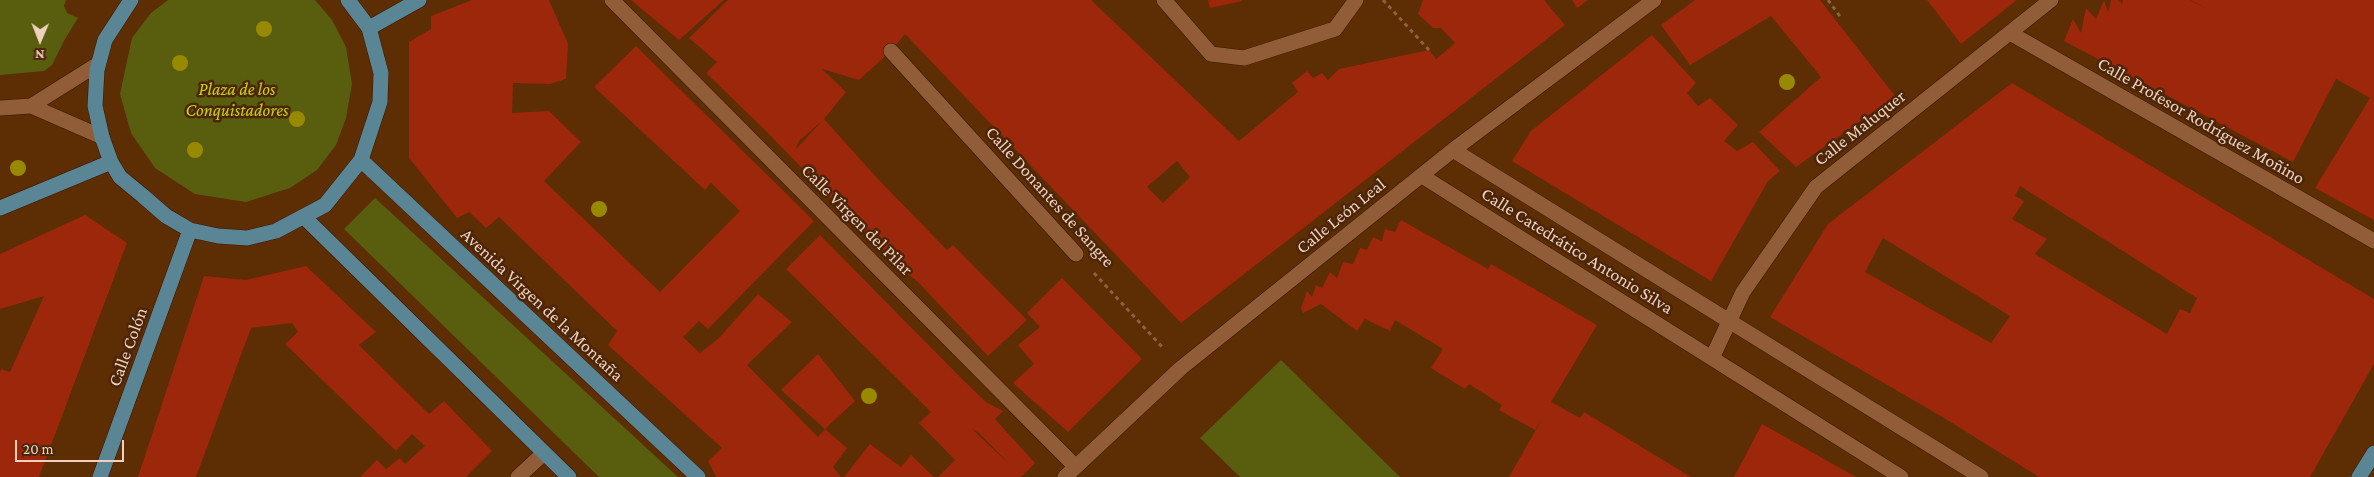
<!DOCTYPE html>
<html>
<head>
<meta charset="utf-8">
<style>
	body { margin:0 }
	#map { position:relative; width:2374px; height:477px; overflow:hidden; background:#5d2d04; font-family:"Crimson Pro",serif }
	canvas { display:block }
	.north { position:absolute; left:15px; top:15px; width:50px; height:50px; -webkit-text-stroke:4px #4c260a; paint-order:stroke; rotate:181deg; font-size:14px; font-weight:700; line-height:20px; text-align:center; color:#f0d1be }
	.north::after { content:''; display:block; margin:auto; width:18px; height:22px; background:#f0d1be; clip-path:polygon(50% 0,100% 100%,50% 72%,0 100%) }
	.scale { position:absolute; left:15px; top:440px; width:109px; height:22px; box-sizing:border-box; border:2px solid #f0d1be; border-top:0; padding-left:6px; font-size:15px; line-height:18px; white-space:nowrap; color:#f0d1be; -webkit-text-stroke:4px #4c260a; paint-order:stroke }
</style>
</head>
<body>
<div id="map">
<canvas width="2374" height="477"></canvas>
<div class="north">N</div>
<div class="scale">20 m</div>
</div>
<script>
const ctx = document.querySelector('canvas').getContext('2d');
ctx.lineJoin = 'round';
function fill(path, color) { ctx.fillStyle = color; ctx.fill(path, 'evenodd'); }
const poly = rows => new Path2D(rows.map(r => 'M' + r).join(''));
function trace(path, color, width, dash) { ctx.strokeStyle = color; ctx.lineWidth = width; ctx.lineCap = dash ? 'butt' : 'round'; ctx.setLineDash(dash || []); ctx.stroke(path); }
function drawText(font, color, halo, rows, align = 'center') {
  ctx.font = font + ' "Crimson Pro",serif'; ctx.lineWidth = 5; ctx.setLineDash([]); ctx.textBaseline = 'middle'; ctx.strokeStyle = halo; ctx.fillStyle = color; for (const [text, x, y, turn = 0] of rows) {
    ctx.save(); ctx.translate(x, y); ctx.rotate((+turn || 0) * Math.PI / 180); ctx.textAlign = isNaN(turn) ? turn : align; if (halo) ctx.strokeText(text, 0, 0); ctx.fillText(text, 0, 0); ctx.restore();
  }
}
fill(poly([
	[0,0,66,0,64,6,67,13,78,18,65,39,52,65,44,71,0,75],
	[168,0,315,0,332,20,346,47,352,84,346,118,336,145,317,170,290,188,246,202,195,194,155,168,131,133,120,94,132,38,151,13],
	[375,198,678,477,599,477,344,229],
	[1281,360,1400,477,1240,477,1200,438]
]), '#585e0e');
fill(poly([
	[472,0,549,0,568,44,566,79,550,84,513,83,512,113,549,111,581,142,544,181,660,292,740,211,711,183,705,190,594,87,636,46,814,221,708,329,699,321,683,337,700,353,720,337,758,294,792,322,747,365,818,437,825,429,847,448,833,467,841,477,716,477,708,461,722,448,608,345,617,331,499,217,486,228,469,212,457,218,409,158,409,42,431,29,431,16],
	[631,0,724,0,679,40],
	[728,0,1091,0,1239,141,1298,92,1292,83,1307,71,1313,78,1322,73,1328,80,1339,69,1429,50,1436,59,1455,43,1441,28,1433,28,1418,14,1423,0,1544,0,1565,25,1181,323,905,34,891,51,859,80,822,69,846,92,824,119,877,178,947,250,953,245,1027,320,988,356,917,281,892,262,891,255,867,235,763,128,706,73,717,62,689,38],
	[822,121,795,150,799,141],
	[1177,161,1190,177,1163,203,1147,187],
	[1208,0,1242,0,1242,1,1210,8],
	[1572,0,1588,0,1577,8],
	[1695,0,1820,0,1895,96,1796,167,1759,132,1821,77,1771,16,1690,65,1661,25],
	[1927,0,2017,0,1961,44],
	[2104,0,2108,12,2111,0,2119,0,2122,4,2123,0,2190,0,2210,11,2191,0,2374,0,2374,220,2315,188,2370,98,2336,79,2293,162,2064,41,2073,19,2081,33,2086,8,2096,19],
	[1652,35,1696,83,1687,93,1698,106,1710,98,1738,125,1724,141,1737,151,1753,142,1780,171,1768,181,1711,281,1512,161,1531,131],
	[2012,83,2374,299,2374,364,2310,477,2039,477,1944,418,1770,317,1828,224],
	[2020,186,2197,298,2190,313,2180,309,2167,334,2035,254,2047,239,2012,219,2024,201,2015,196],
	[1883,238,2010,316,1991,343,1865,272],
	[85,215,127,243,39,477,0,477,0,373,1,369,10,372,44,296,0,309,0,254],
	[1401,220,1488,269,1491,264,1597,325,1551,402,1580,418,1584,412,1691,477,1509,477,1542,419,1535,430,1499,410,1502,405,1469,384,1465,389,1431,368,1443,349,1395,320,1390,331,1365,319,1357,331,1321,304,1303,313,1301,308,1307,291,1312,297,1316,285,1322,288,1330,272,1337,278,1343,262,1353,264,1360,248,1367,250,1373,237,1382,241,1385,229,1395,232],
	[820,235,963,380,986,402,1003,411,995,419,1035,463,1021,477,938,477,955,460,919,423,931,412,786,269],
	[971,428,979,433,1010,465],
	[306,266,376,332,359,345,429,414,444,401,492,451,466,477,360,477,377,460,386,469,400,458,405,464,425,446,412,434,396,451,285,344,298,332,292,323,251,328,196,477,138,477,204,276,246,280],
	[1062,278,1142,359,1068,432,1013,383,1034,364,1018,345,1040,327,1027,313],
	[818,354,855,401,825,429,781,390],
	[1762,424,1856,477,1734,477],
	[870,444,901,467,911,455,934,477,844,477]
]), '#9d270a');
const minor = poly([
	[612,0,1075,466],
	[1164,0,1211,54,1244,58,1335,29,1356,0],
	[2010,33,2374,241],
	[891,51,1076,254],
	[31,106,98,64],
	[0,108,31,106,102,137],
	[1453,150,1981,477],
	[1422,176,1901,477],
	[1712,358,1743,292,1816,187,2051,0],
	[518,477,544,453],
	[1065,477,1181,368,1453,150,1654,0]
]);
const major = poly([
	[131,0,105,40,97,70,95,106,102,137,111,162,120,177,143,196,166,216,190,230,218,236,247,238,276,231,325,205,361,160,380,102,381,73,369,28,348,0],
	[369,28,419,0],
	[361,160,698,477],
	[0,208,111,162],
	[304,217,569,477],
	[100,477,190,230],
	[2359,477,2374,453]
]);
trace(minor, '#3b1700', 16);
trace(major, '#3b1700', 16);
trace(poly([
	[1383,0,1429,50],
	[1828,0,1842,19],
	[1094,273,1164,349]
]), '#8d6240', 3, [4, 4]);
trace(minor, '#915d39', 15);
trace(major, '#5a8594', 15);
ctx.fillStyle = '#988902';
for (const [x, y] of [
	[264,29],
	[180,63],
	[1787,82],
	[297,119],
	[195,150],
	[18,168],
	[599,209],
	[869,396]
]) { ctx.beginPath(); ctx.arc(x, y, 8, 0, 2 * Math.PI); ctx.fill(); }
drawText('italic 18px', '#c9d500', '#4c260a', [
	["Plaza de los",237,89],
	["Conquistadores",237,110]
]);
drawText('18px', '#f0d1be', '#4c260a', [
	["Calle Profesor Rodríguez Moñino",2201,121,30],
	["Calle Maluquer",1860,128,-38],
	["Calle Donantes de Sangre",1050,197,48],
	["Calle León Leal",1341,216,-39],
	["Calle Virgen del Pilar",857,220,45],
	["Calle Catedrático Antonio Silva",1577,251,32],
	["Avenida Virgen de la Montaña",542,305,43],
	["Calle Colón",128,347,-70]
]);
</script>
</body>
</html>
